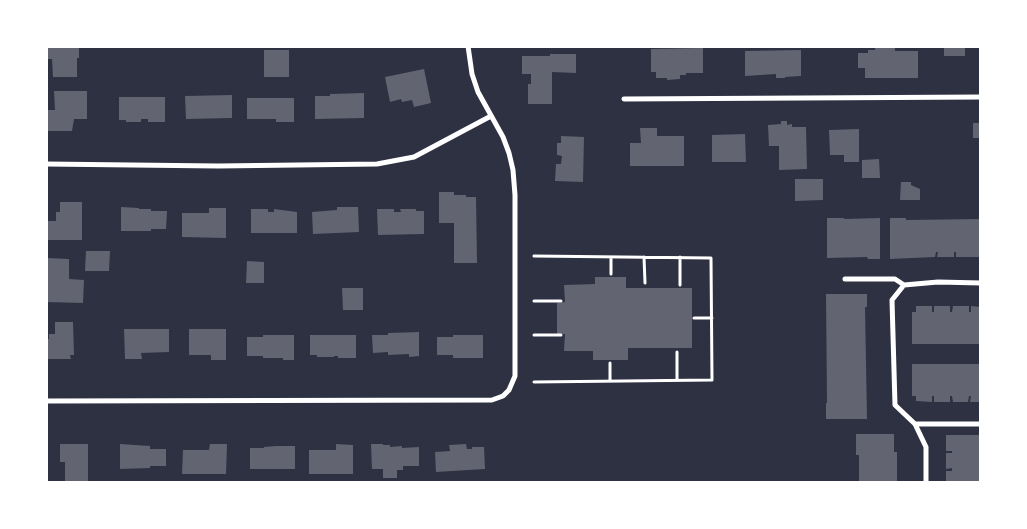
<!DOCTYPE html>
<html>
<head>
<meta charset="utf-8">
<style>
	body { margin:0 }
	#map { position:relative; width:1027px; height:529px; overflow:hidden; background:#2d3142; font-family:Poppins,sans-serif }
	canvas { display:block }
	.frame { position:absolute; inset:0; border:48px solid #fff; pointer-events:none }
</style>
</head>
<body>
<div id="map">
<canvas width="1027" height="529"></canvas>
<div class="frame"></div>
</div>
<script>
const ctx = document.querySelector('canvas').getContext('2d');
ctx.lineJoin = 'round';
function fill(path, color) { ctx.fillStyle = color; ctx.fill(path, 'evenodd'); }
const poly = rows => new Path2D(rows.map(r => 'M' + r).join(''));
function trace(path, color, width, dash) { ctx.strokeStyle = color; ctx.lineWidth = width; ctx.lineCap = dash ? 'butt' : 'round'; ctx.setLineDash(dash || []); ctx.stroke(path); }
fill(poly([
	[46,46,79,46,79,58,77,58,77,77,53,77,52,59,48,59],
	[875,46,895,46,895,51,918,51,918,78,865,78,865,68,858,68,858,53,868,53,868,50,875,50],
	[944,46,965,46,965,56,944,56],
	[703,48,703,73,686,73,686,75,680,75,680,79,667,80,667,78,656,78,656,72,651,72,651,49],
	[264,50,289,50,289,77,264,77],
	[801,50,801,76,785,77,785,78,776,78,776,74,745,76,745,51],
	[550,54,576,54,576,73,552,72,552,104,528,104,528,84,531,84,531,74,522,74,522,56,550,56],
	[424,69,431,103,414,107,412,100,402,102,401,99,390,102,385,77],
	[54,91,87,91,87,119,74,119,72,131,47,131,47,110,55,110],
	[364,93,364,118,315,119,315,96,330,96,330,94],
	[232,95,232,118,186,119,185,96],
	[119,97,165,97,165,122,148,122,148,119,141,119,141,122,126,122,126,120,119,120],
	[247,98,294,98,294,122,276,122,276,119,247,119],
	[781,121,787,121,787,125,792,124,792,127,806,127,807,169,779,170,779,146,769,146,768,125,781,124],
	[973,123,981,123,981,138,973,138],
	[640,128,657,128,657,136,684,136,684,166,630,166,630,143,641,143],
	[859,129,859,162,844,162,844,155,830,155,829,130],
	[745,134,746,162,712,162,712,135],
	[561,136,584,137,583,182,555,181,556,164,561,164,562,156,557,155,557,143,561,143],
	[879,159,880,178,862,178,862,160],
	[795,179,823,179,823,200,795,201],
	[901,182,911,182,911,185,920,189,920,200,900,200],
	[439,192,454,192,454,195,466,195,466,197,476,197,477,263,454,263,454,223,439,223],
	[60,202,82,202,82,240,46,240,46,221,56,221,56,212,60,212],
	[121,207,139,208,139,209,151,209,151,211,167,211,166,229,151,229,151,231,121,231],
	[337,207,358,207,359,232,313,234,312,212,337,210],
	[209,208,226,208,226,238,182,237,182,213,209,213],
	[251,209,268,209,268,212,274,212,274,209,297,212,297,233,251,233],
	[377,209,394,209,394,212,401,212,400,209,416,209,416,211,424,211,424,234,378,235],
	[827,218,844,218,844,219,880,218,880,259,868,259,867,257,827,258],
	[890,218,906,218,906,220,981,219,981,257,956,257,956,252,954,252,954,257,937,257,938,252,936,252,935,257,890,259],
	[86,251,110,251,109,271,85,271],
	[47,258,69,259,69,279,84,280,83,303,46,302],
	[247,261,264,262,264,283,246,283],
	[595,277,626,277,626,288,692,288,692,348,628,348,628,360,593,360,593,351,564,351,565,334,557,334,557,303,565,302,564,285,595,284],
	[342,288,363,288,363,310,343,310],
	[826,294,867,294,867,307,865,307,867,419,826,419,826,403,827,403],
	[916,306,932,306,932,312,934,312,934,306,950,306,950,312,952,312,953,306,969,306,969,312,971,312,971,306,981,307,981,344,912,344,912,312,916,312],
	[55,322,73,322,74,355,70,355,71,359,47,359,46,339,49,339,49,334,55,334],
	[124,329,169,329,169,352,141,353,142,359,125,359],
	[189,329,226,329,226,360,211,360,211,355,189,355],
	[419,332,419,356,409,357,409,354,388,355,388,352,373,353,372,335,388,335,388,333],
	[263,335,294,335,294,360,283,360,283,358,263,358,263,356,247,356,247,337,263,337],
	[310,335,356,335,356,358,338,358,338,356,334,356,334,357,317,357,317,355,310,355],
	[453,335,483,335,483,358,453,358,453,355,437,355,437,337,453,337],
	[912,364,981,364,981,402,970,402,971,396,969,396,968,402,953,402,952,396,950,396,950,402,934,402,934,396,932,396,932,402,916,401,916,396,912,396],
	[856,434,894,434,894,452,897,452,897,483,859,483,859,455,856,455],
	[946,435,981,435,981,483,946,483,946,471,952,471,952,468,946,469,946,453,952,453,952,451,946,451],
	[60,444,88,444,88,483,65,483,65,462,60,462],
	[120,444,150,446,150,449,166,449,166,466,150,466,150,468,120,469],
	[210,444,227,444,226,474,182,474,183,450,209,450],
	[336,444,353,445,353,474,309,474,309,450,336,450],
	[371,444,383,444,383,445,390,445,390,447,402,446,402,448,419,447,419,466,403,466,403,470,397,470,397,478,383,478,383,469,372,469],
	[466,444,467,449,472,449,472,447,484,447,485,469,436,472,435,452,450,451,449,445],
	[276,446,295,446,295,469,250,469,250,448,264,448,264,447]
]), '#626471');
trace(poly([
	[534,256,711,258,712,380,534,382],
	[611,257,611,274],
	[644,257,645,283],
	[680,257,680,285],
	[534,301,561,301],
	[694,318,712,318],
	[534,335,561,335],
	[677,352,677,380],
	[610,363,610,381]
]), '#fff', 3);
trace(poly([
	[624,99,981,97],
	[46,164,218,166,377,164,414,157,491,116],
	[845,279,895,279,904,285],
	[46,401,492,400,503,396,509,390,515,376,515,195,513,170,509,153,503,137,478,92,472,74,468,46],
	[915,424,981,424],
	[926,483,926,447,915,424,895,405,892,300,904,285,938,282,981,283]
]), '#fff', 5);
</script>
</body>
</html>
